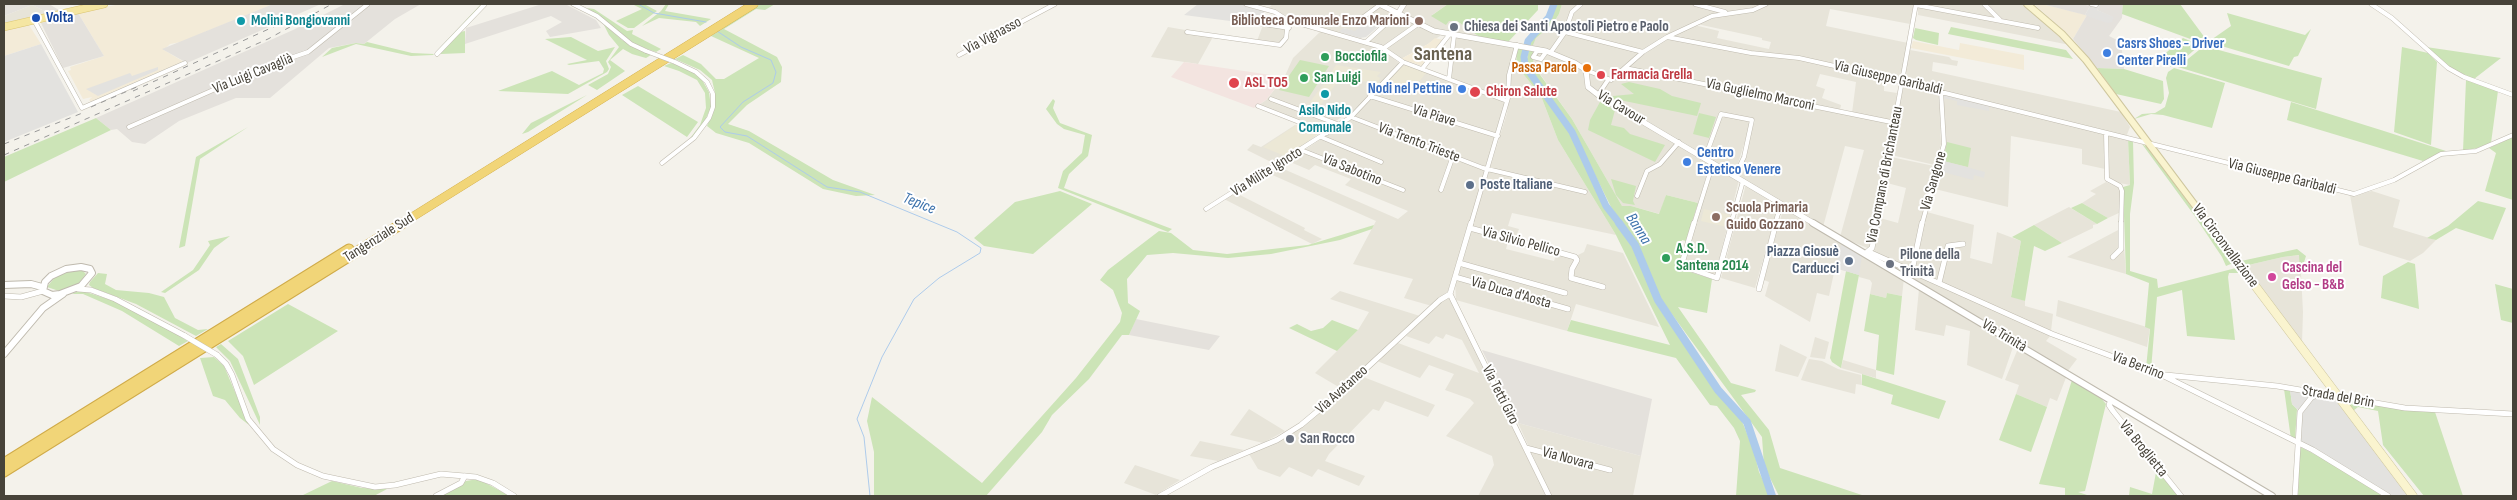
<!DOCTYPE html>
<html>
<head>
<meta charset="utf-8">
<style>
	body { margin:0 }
	#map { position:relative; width:2517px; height:500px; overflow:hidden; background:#f4f2eb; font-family:"Sofia Sans Condensed",sans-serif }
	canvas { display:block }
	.frame { position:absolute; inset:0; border:5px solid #474339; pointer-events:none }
</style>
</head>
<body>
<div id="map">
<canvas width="2517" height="500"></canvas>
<div class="frame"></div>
</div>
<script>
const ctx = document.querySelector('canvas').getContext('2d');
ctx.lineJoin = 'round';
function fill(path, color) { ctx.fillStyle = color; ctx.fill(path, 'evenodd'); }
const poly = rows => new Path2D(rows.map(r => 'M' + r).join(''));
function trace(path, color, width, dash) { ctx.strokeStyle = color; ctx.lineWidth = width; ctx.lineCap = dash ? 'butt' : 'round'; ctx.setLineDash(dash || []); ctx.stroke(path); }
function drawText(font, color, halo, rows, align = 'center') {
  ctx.font = font + ' "Sofia Sans Condensed",sans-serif'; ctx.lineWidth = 4; ctx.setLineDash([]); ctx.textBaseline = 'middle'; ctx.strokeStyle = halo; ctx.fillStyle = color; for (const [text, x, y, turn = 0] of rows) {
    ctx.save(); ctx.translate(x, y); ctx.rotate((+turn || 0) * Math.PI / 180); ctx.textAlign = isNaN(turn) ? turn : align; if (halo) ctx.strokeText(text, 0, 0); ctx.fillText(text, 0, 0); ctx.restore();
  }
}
fill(poly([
	[1273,4,1377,4,1379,5,1356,22,1363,25,1355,32,1344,28,1339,33,1294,20,1278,12,1267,9],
	[1406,4,1448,4,1432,15,1465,25,1466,28,1481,38,1440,33,1440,36,1428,44,1401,59,1385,48,1418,25,1401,13],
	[1562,4,1579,4,1572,9,1564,31,1551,51,1532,46,1536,38,1552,25,1559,14],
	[1583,4,1694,4,1724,12,1707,17,1664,37,1642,52,1565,32,1574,12],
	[1699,4,1764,4,1755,8,1731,12],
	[1768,4,1914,4,1910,24,1830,9,1826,26,1908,43,1900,80,1829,63,1761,54,1670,36,1694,25,1719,31,1717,38,1769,49,1771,42,1762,40,1762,38,1697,24,1719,16,1764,7],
	[1918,4,1982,4,1998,19],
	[1988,4,2024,4,2070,45,1918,15,1918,6,2002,22],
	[32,5,49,13,4,23,4,16],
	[1380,5,1397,13,1381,25,1362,18],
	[1398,14,1417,24,1384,47,1371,42,1370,39],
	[1263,25,1287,29,1283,43,1257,41],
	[1168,27,1214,35,1198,64,1151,57],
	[1323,29,1381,48,1399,63,1349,117,1343,116,1323,130,1259,105,1266,100,1284,78,1293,58],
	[1565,33,1641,53,1625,69,1893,123,1870,249,1840,237,1864,150,1845,146,1823,227,1739,176,1755,119,1719,112,1704,156,1599,95,1607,80,1598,93,1591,89,1586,77,1590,73,1553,52],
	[1456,37,1515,46,1507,99,1451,79],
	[1665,38,1757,55,1787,57,1884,78,1884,91,1897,93,1893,121,1852,113,1856,82,1820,74,1816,86,1825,89,1822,98,1841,105,1840,110,1627,68],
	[1534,49,1551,53,1584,70,1585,86,1590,91,1710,164,1698,203,1666,195,1660,214,1631,206,1622,206,1572,119,1533,64],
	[1910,50,1949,57,1952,60,1958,61,1957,66,1933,62,1932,71,2121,112,2130,127,2126,137,1904,81],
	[1513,61,1541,96,1558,140,1616,235,1512,213,1508,226,1519,229,1515,239,1509,238,1506,249,1554,261,1557,252,1574,257,1584,252,1587,244,1623,253,1659,327,1576,304,1567,331,1456,300,1455,281,1507,113],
	[1406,64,1502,100,1506,103,1498,134,1371,96,1399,67],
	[1904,82,1939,91,1941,144,1935,165,1891,155],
	[1942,92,2105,133,2105,169,2082,164,2082,149,2011,136,2008,207,1935,189,1946,145],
	[1370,97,1497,137,1487,167,1353,116],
	[1722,115,1751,122,1735,173,1708,158],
	[1351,119,1486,170,1448,291,1432,306,1404,298,1413,279,1353,264,1376,221,1268,173,1279,167,1398,219,1408,211,1345,185,1351,179,1315,165,1309,170,1288,161],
	[1295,125,1318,134,1277,165,1247,150,1253,144,1261,147],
	[2107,134,2128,139,2130,185,2109,181,2107,178],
	[1891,157,1934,166,1911,269,1874,252,1880,218,1898,223,1906,188,1887,183],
	[1714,165,1739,180,1715,276,1686,266,1683,262],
	[2106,182,2121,189,2121,212,2108,218,2082,203,2096,194,2090,191],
	[1746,184,1779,204,1755,288,1721,278],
	[2372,191,2400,200,2393,227,2436,240,2423,253,2410,261,2359,245,2350,195],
	[1236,193,1305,228,1304,230,1322,239,1312,244,1224,199],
	[2069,207,2097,224,2093,225,2093,228,2062,243,2034,225],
	[1788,209,1904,278,1902,296,1887,293,1886,298,1870,294,1872,283,1870,280,1859,277,1859,275,1835,268,1829,296,1817,293,1810,322,1765,296,1769,282,1764,280,1782,213],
	[1927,212,1974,225,1970,258,1992,264,1997,232,2021,241,2011,296,2025,301,2025,306,2053,314,2051,331,1913,270],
	[2120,229,2123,233,2126,274,2067,257],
	[2300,255,2303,312,2302,343,2244,266,2283,257],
	[1880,257,2052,334,2046,341,2077,359,2067,372,1877,259],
	[1919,289,2014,344,2002,379,1967,365,1970,331,1946,325,1944,336,1915,330],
	[1340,291,1420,316,1342,389,1315,373,1358,330,1369,312,1330,299],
	[1445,297,1450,299,1546,496,1478,496,1494,465,1492,456,1446,436,1474,403,1470,399,1445,390,1454,374,1429,365,1420,378,1377,361,1398,343,1479,373,1462,340,1446,334,1443,339,1436,336,1429,344,1406,336],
	[2058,300,2150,328,2147,347,2056,316],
	[1815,337,1829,342,1825,359,1810,357],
	[1780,344,1807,357,1798,377,1775,371],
	[2019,346,2067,375,2057,401,2050,398,2047,407,2016,394,2019,385,2005,380],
	[1809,359,1822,361,1838,369,1861,375,1862,385,1856,384,1855,394,1801,380],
	[1843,360,1876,370,1876,378,1841,368],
	[1361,376,1435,405,1428,417,1385,401,1379,411,1373,409,1329,454,1325,461,1365,476,1359,486,1318,469,1312,477,1289,467,1280,477,1258,469,1249,454,1283,438],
	[1249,409,1285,431,1263,443,1230,435],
	[1518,423,1641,456,1633,496,1551,496],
	[1200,441,1244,450,1218,461,1190,456],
	[1135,465,1180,480,1156,495,1124,483]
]), '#e7e4d9');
fill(poly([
	[120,4,273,4,181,42,170,44,164,50,184,62,92,103,89,100,92,97,83,99,68,71,71,70,70,67,104,56,78,13],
	[2034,4,2042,4,2087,15,2073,39],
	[19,25,29,25,41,44,4,56,4,29],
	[1435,38,1443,40,1422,66,1401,59,1428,44],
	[1913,41,1959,50,1960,43,2024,55,2024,70,1911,48]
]), '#f3ebd8');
fill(poly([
	[4,4,49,4,59,10,49,13,32,5,4,16],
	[273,4,321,4,187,63,162,49],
	[345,4,421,4,395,19,364,44,356,43,329,48,270,98,236,98,179,121,145,144,132,142,117,129,111,130,96,118,293,30],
	[542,4,565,4,596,20,601,28,550,37,546,31,562,22,551,16,465,44,466,28],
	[2042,4,2082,4,2090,6,2085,15],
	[2104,4,2123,4,2122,18,2109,36,2121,42,2124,69,2097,68,2073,39,2087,15,2110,16,2097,10,2100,5],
	[78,13,104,56,63,68,41,23],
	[1136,319,1220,336,1209,350,1129,335],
	[1482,350,1652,399,1641,456,1518,423]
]), '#e4e1dc');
fill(poly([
	[1336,65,1381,72,1377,76,1380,78,1378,84,1329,75],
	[1407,65,1427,72,1409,94,1382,85,1400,67],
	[1328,78,1339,80,1320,106,1310,102],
	[1296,125,1318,134,1287,157,1263,147],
	[1704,209,1730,215,1727,227,1701,221]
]), '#ece8d6');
fill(poly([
	[1184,62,1284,77,1266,100,1254,108,1171,77]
]), '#f3e4e0');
fill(poly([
	[481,4,484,4,433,55,411,56,356,44,322,57,332,48,356,43,364,44,367,42,412,53,434,54],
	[632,4,644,4,657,11,634,28,628,28,616,21,642,9],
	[666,4,669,4,665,11,711,19,700,26,696,22,659,18,642,26,661,11],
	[760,4,775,4,765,10,756,9,724,29,777,57,782,67,781,82,747,105,728,124,749,131,833,180,875,195,856,196,823,189,749,143,716,133,707,126,715,106,715,93,712,80,700,70,675,59,683,55,701,64,716,79,724,79,759,58,711,36],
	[1448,4,1538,4,1538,10,1508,42,1481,38,1457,21,1449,21,1446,25,1431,16],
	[1556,4,1562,4,1559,14,1552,25,1536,38,1533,45,1529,45,1537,32,1551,17],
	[2123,4,2180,4,2208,42,2231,26,2227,13,2305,35,2311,29,2298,56,2294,57,2289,66,2208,42,2204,44,2122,14],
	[587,8,594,9,627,31,633,30,632,34,661,49,656,52,636,45],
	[603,23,622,40,651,55,646,58,632,54,623,49,610,60,625,71,597,90,588,85,608,74,611,67,608,62,619,47,609,35],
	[1951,27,2066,50,2073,59,1948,34],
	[1915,28,1939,33,1938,45,1916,40,1913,38],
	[465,31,465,53,441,54,440,52,460,32],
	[571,37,598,51,615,47,606,61,609,69,607,72,568,94,498,91,552,71,579,85,603,73,604,69,599,61,569,65,567,64,587,60,545,39],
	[2183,38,2200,45,2177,65,2171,67,2160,58],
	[2204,46,2322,78,2316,109,2178,67],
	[1517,47,1523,48,1522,67,1548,98,1568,129,1605,206,1631,244,1661,310,1718,393,1740,416,1754,451,1759,472,1771,496,1736,496,1740,441,1734,428,1717,406,1710,405,1676,358,1567,331,1571,320,1670,345,1616,235,1558,140,1541,96,1516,65],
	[2402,47,2428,53,2437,62,2431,145,2394,132],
	[2426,47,2501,58,2474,79,2450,68],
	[1529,49,1534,50,1533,65,1572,119,1622,206,1631,206,1659,214,1666,195,1698,203,1686,241,1682,240,1679,251,1683,253,1679,264,1684,270,1712,279,1707,313,1678,307,1731,383,1756,390,1755,392,1741,395,1769,430,1780,468,1865,496,1779,496,1764,466,1762,437,1660,298,1634,243,1611,207,1574,133,1529,69,1527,59],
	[1300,60,1329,66,1309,97,1279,90],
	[671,63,686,68,701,78,709,92,711,107,703,125,688,141,700,125,706,108,705,93,697,80,679,71,664,66],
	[2097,68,2124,69,2163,81,2164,99,2161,104,2116,94],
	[2174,68,2225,83,2212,128,2163,115,2151,114,2134,119,2142,114,2155,113,2165,107,2169,93,2166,78,2168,72],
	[2466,80,2498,91,2491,143,2477,148,2463,151],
	[1629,82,1660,89,1672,96,1701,103,1697,116,1615,99,1611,101,1603,97,1634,94,1621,84],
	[638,86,698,122,687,137,622,95],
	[587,95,528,132,522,134,531,123],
	[1053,99,1055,101,1053,108,1060,123,1092,135,1088,156,1069,174,1064,188,1172,229,1168,232,1058,188,1063,171,1082,153,1085,135,1064,129,1057,124,1046,109],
	[1600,102,1615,110,1611,125,1624,128,1630,134,1665,145,1655,162,1588,130,1590,120],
	[2291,102,2384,131,2446,151,2423,161,2287,120],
	[1699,113,1716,117,1709,138,1693,134],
	[96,118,111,130,4,182,4,157],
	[248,127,200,159,185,246,179,248,196,157],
	[2513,137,2513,200,2485,191,2496,153,2489,148],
	[2128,139,2133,141,2134,183,2130,214,2130,271,2157,279,2158,288,2236,268,2240,273,2229,273,2228,277,2235,340,2187,336,2182,290,2157,297,2151,370,2146,368,2150,329,2145,327,2149,283,2126,274,2123,187,2130,185],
	[1947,142,1971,148,1968,167,1943,161],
	[2142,144,2147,147,2233,263,2226,266,2222,257,2194,215],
	[1611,179,1636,186,1633,201,1635,205,1623,203,1616,195],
	[1060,191,1092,204,1033,254,984,246,974,238,1015,202],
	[2478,201,2506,208,2493,240,2456,228,2436,240,2427,238,2448,226],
	[2082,203,2108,218,2097,224,2071,208],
	[1374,225,1372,229,1340,240,1271,254,1228,258,1173,253,1147,255,1127,279,1128,303,1140,311,1129,335,1122,335,1089,379,1052,415,1042,432,986,496,874,496,874,452,867,421,872,397,982,483,1076,378,1120,322,1122,313,1113,290,1100,280,1108,270,1159,231,1171,233,1193,250,1227,254,1308,245],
	[2034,225,2062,243,2045,251,2034,246,2025,301,2011,297,2021,241,2012,237],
	[230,236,214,248,199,270,165,293,161,292,193,270,210,245,208,241],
	[2297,249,2306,256,2300,275,2299,255,2283,257,2244,266,2241,261],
	[2408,262,2415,264,2419,309,2381,298,2383,276],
	[72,270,82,270,86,274,78,284,59,291,47,287,55,277],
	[1846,271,1859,275,1841,368,1832,362,1830,358],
	[98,273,107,274,105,284,116,290,149,293,164,297,175,318,198,330,208,329,196,336,136,304,93,288,89,285,90,282],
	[2495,284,2513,289,2513,323,2501,320],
	[80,290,123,304,188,341,179,346,122,311,83,294,72,294],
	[1887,293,1902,296,1894,375,1876,370,1879,335,1864,331,1870,294,1886,298],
	[288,304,338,331,254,385,243,356,228,341],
	[1332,320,1358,330,1337,351,1289,328,1297,324,1311,331,1323,328],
	[221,344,238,359,260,417,260,425,230,361,216,347],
	[214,357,224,366,249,425,240,418,225,400,213,396,200,358],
	[1862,374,1946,401,1939,419,1891,404,1893,395,1862,385],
	[2072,380,2100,397,2106,404,2085,491,2078,492,2090,496,2065,496,2065,488,2039,484],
	[2284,389,2290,389,2292,404,2297,409,2295,440,2291,439],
	[2016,394,2047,407,2031,452,1999,440],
	[2343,398,2435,412,2463,496,2424,496,2383,445,2378,411,2358,407,2353,411],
	[2300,447,2337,465,2385,496,2298,496],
	[2157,467,2179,496,2129,496,2130,487,2152,494],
	[478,479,510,496,439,496,466,481],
	[332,481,362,488,387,489,374,496,301,496]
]), '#cce4b7');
fill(poly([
	[1198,4,1242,4,1266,10,1253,24,1184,15],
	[2082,4,2104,4,2100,5,2097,10,2114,17,2112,22,2107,23,2089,17,2085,15,2090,6],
	[1363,19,1379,26,1366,37,1360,38,1339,32,1343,28,1355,31,1362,25,1358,23],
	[41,44,78,112,4,142,4,56],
	[158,67,158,70,98,96,86,89,130,73,132,76],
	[1943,92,2007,109,2007,111,1989,107,1989,111,1957,105,1957,101,1943,98],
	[1940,160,1985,172,1984,178,1974,175,1973,180,1943,172,1944,164,1939,163],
	[1842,242,1862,255,1859,275,1835,268],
	[2290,389,2333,396,2410,496,2390,496,2301,441,2302,414,2292,404]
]), '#e3e2df');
trace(poly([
	[638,4,654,13,706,22],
	[717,31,741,47,771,60,776,72,773,83,743,102,720,127,725,132,747,136,827,187,860,192,957,232,981,248,980,253,939,278,914,299,882,357,857,419,864,437,870,496]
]), '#adcbeb', 1);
trace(poly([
	[1554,4,1549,17,1528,41,1524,57,1525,66,1572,132,1606,206,1620,224]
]), '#adcbeb', 7);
trace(poly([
	[1619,223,1635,245,1658,300,1718,390,1747,422,1772,496]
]), '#adcbeb', 8);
const minorFar1 = poly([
	[573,4,597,16,631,44,646,51],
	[1246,4,1275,12,1286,19],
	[1695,4,1725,12],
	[1984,4,2000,20],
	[2091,4,2096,5],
	[2371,4,2392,18,2448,68,2464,77,2513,95],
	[1916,5,2038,28],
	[34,20,82,108,185,63],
	[1291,21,1381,47,1403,62,1507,101],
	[1358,21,1381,4],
	[1251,22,1289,28],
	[1187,32,1280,45,1286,38,1288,22],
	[1565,32,1643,52],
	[1667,37,1751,53,1799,58,1848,69,2354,194,2394,180,2441,154,2476,151,2513,135],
	[1366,42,1399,12],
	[1384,48,1418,24],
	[1537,51,1542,51,1546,52,1541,59,1533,57,1537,51],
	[1551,52,1565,32,1572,12,1581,4],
	[437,54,485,4],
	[959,55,1055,4],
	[1625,68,1896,123],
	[1422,69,1449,35],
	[1586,70,1611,80,1643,52,1667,37,1712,16,1753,10,1766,4],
	[1449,79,1454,36],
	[1598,95,1608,80],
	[1370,96,1498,136],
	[1271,99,1340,125],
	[1258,106,1327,133],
	[1351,117,1483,168,1585,192],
	[129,127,270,65,308,52,368,4],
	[2106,133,2107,179,2120,186,2122,191,2121,224],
	[1321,137,1381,162],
	[1301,150,1403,190],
	[1705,158,1721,114,1752,120,1744,157,1735,176],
	[662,163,694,138,709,118,713,107,713,94,707,82,696,72,675,62],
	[1441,190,1453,156],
	[1637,196,1647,171,1660,164,1679,142],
	[1206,209,1351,117,1403,62],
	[1471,224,1508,98,1509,75,1517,45],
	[1694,224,1713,163],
	[1731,224,1743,181],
	[1775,224,1778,214,1784,206],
	[1876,224,1916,4],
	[1922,224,1944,144,1941,91]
]);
const minor = poly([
	[1694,223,1683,260,1685,267,1717,278,1732,223],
	[1470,228,1575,257,1577,260,1572,269,1571,278,1603,287],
	[1867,252,1872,248,1877,223],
	[1869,252,2052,334,2162,375,2313,450,2388,496],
	[2113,257,2121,249,2121,223],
	[1459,263,1565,293],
	[1912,271,1922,223],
	[1455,277,1568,309],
	[1939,283,1948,246,1963,244],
	[78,289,91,290,115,299,185,336],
	[1759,289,1776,223],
	[1450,294,1471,223],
	[1450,294,1549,496],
	[4,296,21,297,43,291],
	[217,355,226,364,232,375,248,419,273,449,297,465,323,476,375,487,395,485,441,474,476,477,493,483,514,496],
	[2166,375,2277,386,2405,408,2513,414],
	[2111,400,2109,405,2113,411,2181,496],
	[1526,448,1610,470],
	[436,496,461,483,465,476],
	[1160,496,1212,467,1277,440,1301,425,1343,390,1440,300,1450,294],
	[2295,496,2300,412,2311,398,2319,393]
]);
const tertiaryFar1 = poly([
	[1379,4,1434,31,1546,51,1575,63,1586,70,1588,87,1601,97,1815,224],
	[1399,12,1404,4]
]);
const tertiary = poly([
	[1813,223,2272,496],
	[81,267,90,269,92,273,81,286,60,294,52,295,43,291,45,282,51,276,66,269,81,267],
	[4,285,31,284,42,287],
	[4,354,43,308,63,294]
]);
const secondaryFar1 = poly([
	[2027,4,2062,34,2086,60,2209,224]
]);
const secondary = poly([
	[2208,223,2413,496]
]);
const primary = poly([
	[4,27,104,4]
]);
const motorwayFar1 = poly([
	[401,224,754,4]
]);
const motorway = poly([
	[4,463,349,249],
	[4,472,403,223]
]);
trace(minorFar1, '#bfbaae', 5);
trace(minor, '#bfbaae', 6);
trace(tertiaryFar1, '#bfbaae', 6);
trace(tertiary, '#bfbaae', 8);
trace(secondaryFar1, '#cfc79e', 8);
trace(secondary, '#cfc79e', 9);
trace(primary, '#dac573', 8);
trace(motorwayFar1, '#d0ab49', 9);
trace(motorway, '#d0ab49', 11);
trace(minorFar1, '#fff', 4);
trace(minor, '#fff', 5);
trace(tertiaryFar1, '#fff', 5);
trace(tertiary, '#fff', 6);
trace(secondaryFar1, '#faf4cf', 6);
trace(secondary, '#faf4cf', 8);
trace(primary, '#f5e6a2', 7);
trace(motorwayFar1, '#f1d578', 8);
trace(motorway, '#f1d578', 9);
trace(poly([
	[133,91,295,17],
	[91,107,139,86],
	[4,144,85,112],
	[4,155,268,39,332,4]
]), '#989898', 1, [5.5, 5.5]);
const minorBridgeFar1 = poly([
	[646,51,675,62]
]);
const minorBridge = poly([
	[185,336,217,355]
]);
trace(minorBridgeFar1, '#bfbaae', 5, []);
trace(minorBridge, '#bfbaae', 6, []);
trace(minorBridgeFar1, '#fff', 4);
trace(minorBridge, '#fff', 5);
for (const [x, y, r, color] of [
	[36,18,5,"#1a4fb4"],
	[241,21,5,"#0f9aa8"],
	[1419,21,5,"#8d6e63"],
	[1454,27,5,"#6b7280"],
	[2107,53,5,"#3f7fe0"],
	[1325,57,5,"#2e9e5b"],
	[1587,68,5,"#e8710a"],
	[1601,75,5,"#e0444e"],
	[1304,78,5,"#2e9e5b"],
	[1234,83,6,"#e0444e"],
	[1462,89,5,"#3f7fe0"],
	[1475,92,6,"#e0444e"],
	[1325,94,5,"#0f9aa8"],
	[1687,162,5,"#3f7fe0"],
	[1470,185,5,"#5c6f8a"],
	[1716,217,5,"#8d6e63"],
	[1666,258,5,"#2e9e5b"],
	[1849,261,5,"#5c6f8a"],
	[1890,264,5,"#6b7280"],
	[2272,277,5,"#d1479c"],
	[1290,439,5,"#6b7280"]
]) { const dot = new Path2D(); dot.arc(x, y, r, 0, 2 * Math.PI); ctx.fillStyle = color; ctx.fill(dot); trace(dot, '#fff', 2); }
drawText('bold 15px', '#164399', '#fff', [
	["Volta",46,18]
], 'left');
drawText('bold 15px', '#0d838f', '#fff', [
	["Molini Bongiovanni",251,21],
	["Asilo Nido",1325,111,"center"],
	["Comunale",1325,128,"center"]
], 'left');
drawText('bold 15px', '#785e54', '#fff', [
	["Biblioteca Comunale Enzo Marioni",1409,21],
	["Scuola Primaria",1726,208,"left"],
	["Guido Gozzano",1726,225,"left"]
], 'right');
drawText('bold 15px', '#5b616d', '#fff', [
	["Chiesa dei Santi Apostoli Pietro e Paolo",1464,27],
	["Pilone della",1900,255],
	["Trinità",1900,272],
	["San Rocco",1300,439]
], 'left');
drawText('15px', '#474339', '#fff', [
	["Via Vignasso",993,36,-28],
	["Via Luigi Cavaglià",253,74,-22],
	["Via Giuseppe Garibaldi",1888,78,13],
	["Via Guglielmo Marconi",1760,95,12],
	["Via Cavour",1621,108,31],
	["Via Piave",1434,116,17],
	["Via Trento Trieste",1419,143,21],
	["Via Sabotino",1352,170,22],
	["Via Milite Ignoto",1267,172,-32],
	["Via Compans di Brichanteau",1885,175,-79],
	["Via Giuseppe Garibaldi",2282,177,14],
	["Via Sangone",1934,181,-74],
	["Tangenziale Sud",379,238,-32],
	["Via Silvio Pellico",1521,242,15],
	["Via Circonvallazione",2225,246,53],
	["Via Duca d'Aosta",1511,293,16],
	["Via Trinità",2004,336,31],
	["Via Berrino",2138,366,21],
	["Via Avataneo",1342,390,-42],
	["Via Tetti Giro",1500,395,63],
	["Strada del Brin",2338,397,10],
	["Via Broglietta",2143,449,51],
	["Via Novara",1568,459,15]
]);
drawText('bold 15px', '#366cbe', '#fff', [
	["Casrs Shoes - Driver",2117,44],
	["Center Pirelli",2117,61],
	["Nodi nel Pettine",1452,89,"right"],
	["Centro",1697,153],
	["Estetico Venere",1697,170]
], 'left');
drawText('bold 15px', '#27864d', '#fff', [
	["Bocciofila",1335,57],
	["San Luigi",1314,78],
	["A.S.D.",1676,249],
	["Santena 2014",1676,266]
], 'left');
drawText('bold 15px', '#c56008', '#fff', [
	["Passa Parola",1577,68]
], 'right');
drawText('bold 15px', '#be3a42', '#fff', [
	["Farmacia Grella",1611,75],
	["ASL TO5",1245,83],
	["Chiron Salute",1486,92]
], 'left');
drawText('bold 15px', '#4e5e75', '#fff', [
	["Poste Italiane",1480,185],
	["Piazza Giosuè",1839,252,"right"],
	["Carducci",1839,269,"right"]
], 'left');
drawText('bold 15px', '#b23c85', '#fff', [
	["Cascina del",2282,268],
	["Gelso - B&B",2282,285]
], 'left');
drawText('italic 16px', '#3b71ab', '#fff', [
	["Tepice",919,204,22],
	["Banna",1638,229,58]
]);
drawText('bold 20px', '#696251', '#fff', [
	["Santena",1443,55]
]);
</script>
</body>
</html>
